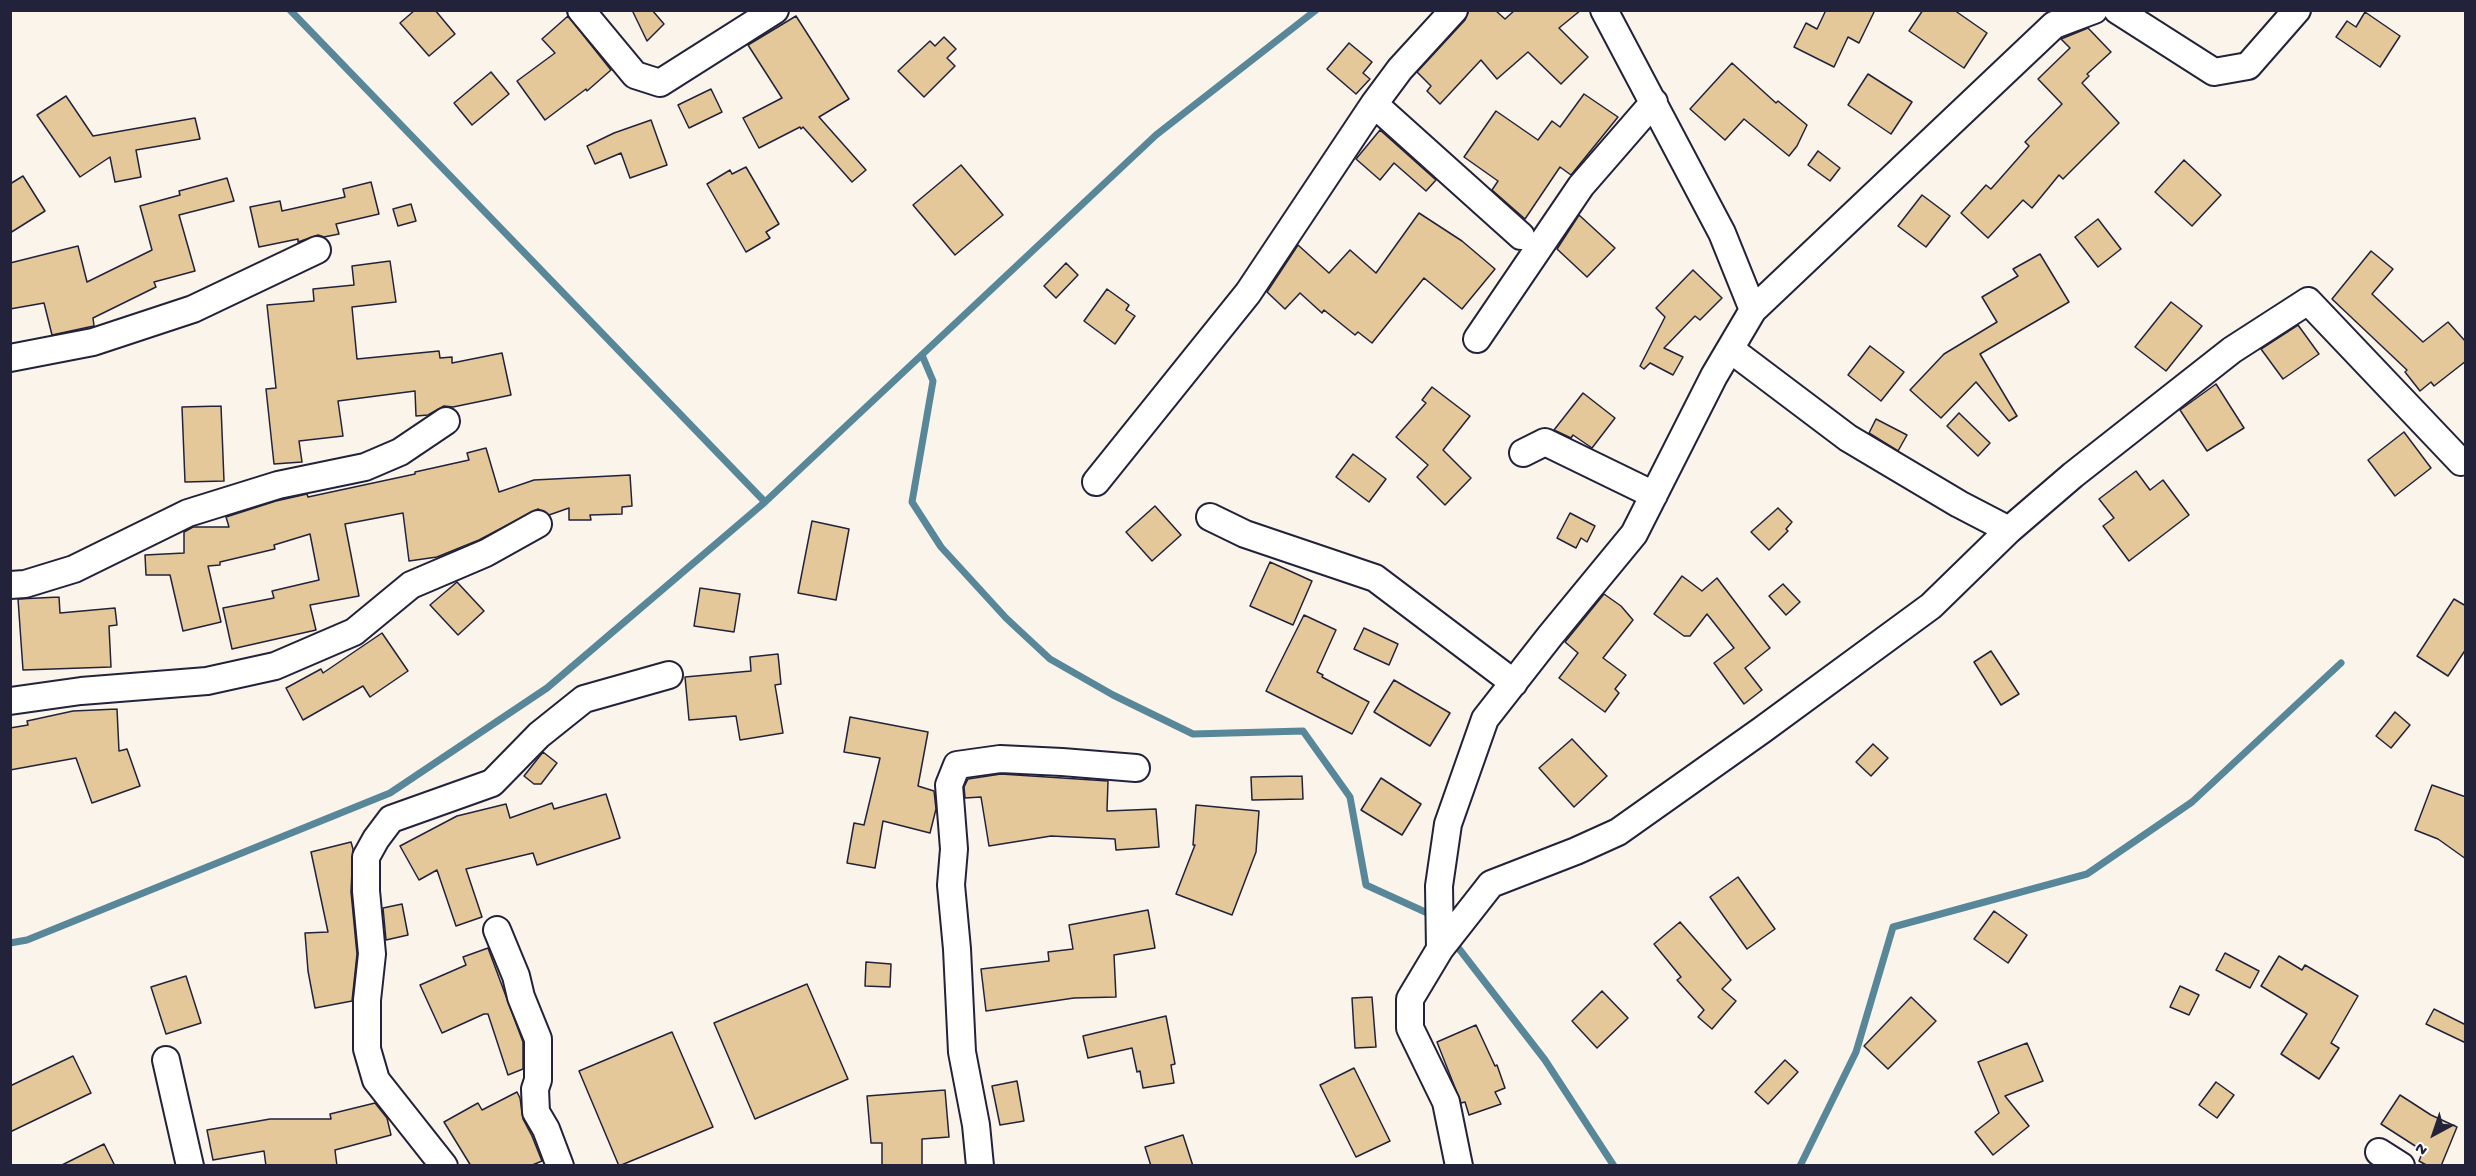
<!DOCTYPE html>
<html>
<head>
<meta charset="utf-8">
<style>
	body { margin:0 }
	#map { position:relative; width:2476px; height:1176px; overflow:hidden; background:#faf4eb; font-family:"Gochi Hand",sans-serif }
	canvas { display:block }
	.frame { position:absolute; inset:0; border:12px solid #22223b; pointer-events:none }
	.north { position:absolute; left:2404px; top:1104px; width:60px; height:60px; -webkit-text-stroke:4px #fff; paint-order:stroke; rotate:220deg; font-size:16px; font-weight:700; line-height:24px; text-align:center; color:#22223b }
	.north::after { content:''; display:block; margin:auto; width:21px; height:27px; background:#22223b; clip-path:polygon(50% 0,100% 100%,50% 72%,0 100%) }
</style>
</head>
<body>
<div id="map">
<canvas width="2476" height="1176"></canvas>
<div class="frame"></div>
<div class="north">N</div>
</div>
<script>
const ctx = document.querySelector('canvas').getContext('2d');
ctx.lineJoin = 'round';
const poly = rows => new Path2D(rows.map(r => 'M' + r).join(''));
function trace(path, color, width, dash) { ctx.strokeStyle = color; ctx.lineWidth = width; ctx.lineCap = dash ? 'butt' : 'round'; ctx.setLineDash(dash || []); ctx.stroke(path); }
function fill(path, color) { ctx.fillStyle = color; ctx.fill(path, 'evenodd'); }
trace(poly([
	[290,10,765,502],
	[922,355,933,381,912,502,941,547,1006,618,1050,659,1113,695,1193,734,1303,731,1350,797,1366,885,1434,916],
	[1453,941,1545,1060,1614,1166],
	[10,943,27,940,390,793,547,688,765,502,1156,135,1316,10],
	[1800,1166,1856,1052,1893,927,2087,874,2192,802,2341,663]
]), '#578798', 7);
const building = poly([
	[415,10,435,10,455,34,429,56,400,23,415,10],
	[632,10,652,10,664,24,647,41,632,10],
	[1469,10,1495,10,1505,19,1515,10,1581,10,1559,28,1588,57,1561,84,1528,52,1497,79,1481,60,1440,104,1427,91,1431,86,1417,72,1465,20,1469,10],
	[1826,10,1875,10,1859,43,1848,37,1834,67,1794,47,1806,23,1817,29,1826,10],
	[1923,10,1954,10,1987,33,1964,68,1909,31,1923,10],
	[2365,12,2400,36,2380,67,2336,37,2347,21,2356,27,2365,12],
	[568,16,611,70,587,91,586,89,545,120,517,81,555,53,542,39,568,16],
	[796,16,849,99,819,117,866,170,852,182,803,127,801,129,800,127,759,148,743,118,782,98,748,45,796,16],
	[2088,28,2111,52,2087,74,2089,76,2082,83,2119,123,2063,179,2059,175,2032,208,2023,200,1988,238,1961,213,1986,185,1991,189,2029,146,2025,142,2062,104,2038,79,2070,48,2061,39,2088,28],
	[944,37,956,49,947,58,955,66,924,97,898,71,930,41,935,46,944,37],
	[1349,43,1372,62,1363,73,1370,79,1356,94,1327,69,1349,43],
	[1732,63,1776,103,1778,101,1807,125,1797,146,1789,156,1744,119,1725,140,1690,109,1732,63],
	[491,72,509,94,472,125,454,103,491,72],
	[1868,74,1912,102,1891,134,1848,105,1868,74],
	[711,89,722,112,689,128,678,105,711,89],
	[1584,94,1618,117,1571,175,1560,167,1525,219,1492,190,1498,181,1464,157,1496,111,1538,140,1552,121,1560,127,1584,94],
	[66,96,93,136,195,118,200,139,136,150,141,177,115,182,110,157,80,177,37,115,66,96],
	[651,120,667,165,630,178,621,153,595,164,587,146,614,133,651,120],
	[1380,130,1436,180,1426,191,1394,163,1380,180,1356,159,1380,130],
	[1818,151,1840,168,1830,181,1808,165,1818,151],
	[2184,160,2221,195,2192,226,2155,192,2184,160],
	[961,165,1003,215,955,255,913,205,961,165],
	[746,167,779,224,766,232,770,238,746,252,707,184,730,170,732,174,746,167],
	[23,176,45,211,10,233,10,184,23,176],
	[227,178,234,201,179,215,195,271,154,282,156,287,93,318,94,326,89,327,52,335,44,303,10,309,10,263,78,246,87,282,152,250,140,206,180,195,179,191,227,178],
	[371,182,379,214,336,224,339,234,324,237,318,235,298,242,298,239,259,247,250,207,280,201,282,211,345,197,343,189,371,182],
	[1922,195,1950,216,1926,247,1898,226,1922,195],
	[411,204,416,221,398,226,393,209,411,204],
	[1419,213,1462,241,1495,269,1462,309,1424,278,1372,343,1358,332,1355,335,1324,310,1322,313,1300,293,1285,309,1267,292,1298,245,1329,273,1350,250,1376,273,1419,213],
	[1579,215,1615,248,1587,277,1557,249,1579,215],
	[2098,219,2121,249,2098,267,2075,237,2098,219],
	[2371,251,2393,269,2372,294,2423,342,2448,322,2466,342,2466,361,2434,386,2431,382,2420,391,2405,372,2407,370,2332,299,2371,251],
	[2040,254,2069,302,1980,354,2017,416,2009,421,1976,382,1941,418,1910,390,1944,354,1997,322,1982,297,2018,276,2013,269,2040,254],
	[390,261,396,302,352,307,357,359,439,351,440,358,452,357,452,363,502,353,511,395,453,407,444,406,428,415,416,416,415,391,338,401,343,436,299,441,302,462,274,464,266,389,276,388,267,305,314,301,313,289,354,285,352,266,390,261],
	[1066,263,1078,275,1056,298,1044,286,1066,263],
	[1693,270,1722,298,1700,320,1695,316,1664,348,1683,357,1673,375,1650,363,1644,369,1640,366,1665,317,1656,308,1693,270],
	[1107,289,1129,305,1126,310,1135,316,1115,344,1084,321,1107,289],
	[2171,302,2202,326,2166,371,2135,347,2171,302],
	[2298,325,2319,354,2283,379,2261,349,2298,325],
	[1870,346,1904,372,1881,401,1848,375,1870,346],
	[2216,384,2244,428,2207,451,2180,410,2216,384],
	[1432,387,1470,416,1443,450,1471,478,1445,505,1417,477,1428,465,1396,437,1426,403,1422,400,1432,387],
	[1583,393,1615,418,1592,448,1573,435,1571,438,1554,430,1583,393],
	[221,406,224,481,185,482,182,407,221,406],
	[1959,413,1990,443,1978,456,1947,426,1959,413],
	[1876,419,1907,435,1898,451,1869,433,1876,419],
	[2404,432,2431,468,2395,496,2368,460,2404,432],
	[486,448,499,492,534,480,630,475,632,506,622,507,622,514,590,515,591,520,569,520,569,508,549,515,538,509,479,540,437,557,409,561,403,513,345,524,359,596,310,605,316,630,232,649,223,608,274,598,272,591,319,580,310,534,274,545,275,549,220,562,220,565,208,566,221,622,183,631,170,575,146,575,145,555,184,553,184,532,193,527,229,527,226,517,276,501,307,494,308,497,415,474,415,472,469,460,467,453,486,448],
	[1353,454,1386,479,1369,502,1336,477,1353,454],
	[2136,471,2150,490,2163,480,2189,515,2129,561,2103,526,2114,518,2099,499,2136,471],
	[1155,506,1181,535,1152,561,1126,532,1155,506],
	[1778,508,1792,522,1786,529,1788,531,1769,550,1751,532,1778,508],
	[1570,513,1595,526,1587,542,1581,538,1576,548,1557,538,1570,513],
	[812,521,849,529,836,600,798,593,812,521],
	[1270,562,1312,581,1293,625,1250,606,1270,562],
	[1682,576,1702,591,1717,578,1770,648,1745,668,1762,690,1744,704,1714,663,1734,648,1707,614,1690,636,1684,636,1654,614,1682,576],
	[457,582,484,611,458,635,430,605,457,582],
	[1783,584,1800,602,1786,615,1769,596,1783,584],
	[700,588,740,594,734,632,694,626,700,588],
	[1604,594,1621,606,1633,620,1603,658,1626,675,1615,689,1619,693,1605,712,1559,678,1578,653,1565,642,1604,594],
	[59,597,60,613,115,608,117,625,109,626,111,667,23,670,18,599,59,597],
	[2454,599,2466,606,2466,649,2448,676,2417,656,2454,599],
	[1304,615,1336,630,1317,672,1323,675,1322,677,1369,702,1352,734,1266,691,1304,615],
	[1364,628,1398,644,1389,665,1354,649,1364,628],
	[382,633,408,671,370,697,363,686,303,720,286,688,321,669,323,673,382,633],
	[1991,651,2019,694,2001,705,1974,662,1991,651],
	[778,654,781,684,775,685,783,733,740,740,736,716,689,720,685,677,751,671,750,657,778,654],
	[1394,680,1450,713,1430,746,1374,712,1394,680],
	[117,709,119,751,127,749,140,786,92,803,76,758,10,770,10,728,28,725,27,721,73,711,117,709],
	[2395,712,2410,725,2391,748,2376,736,2395,712],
	[850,717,928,732,918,786,934,791,936,809,930,833,883,821,875,868,847,863,854,823,864,825,880,758,844,752,850,717],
	[1572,739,1607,776,1574,807,1539,768,1572,739],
	[1873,744,1888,758,1871,776,1856,762,1873,744],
	[543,752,557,763,541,784,534,784,524,776,543,752],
	[1001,774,1108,781,1107,811,1156,809,1159,847,1116,850,1115,839,1051,836,989,846,981,797,965,798,964,787,968,779,1001,774],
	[1302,776,1303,799,1252,800,1251,777,1302,776],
	[1381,778,1421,804,1402,835,1361,810,1381,778],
	[2432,785,2466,797,2466,859,2438,839,2415,830,2432,785],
	[606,794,620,838,537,865,533,853,466,869,482,917,456,926,437,870,419,880,400,846,457,816,506,804,510,818,552,803,554,809,606,794],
	[1196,805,1259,811,1256,852,1232,915,1176,894,1195,845,1193,845,1196,805],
	[351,842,353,849,351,892,357,954,352,1001,315,1008,308,971,305,933,328,932,311,852,351,842],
	[1738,877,1775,929,1747,949,1710,897,1738,877],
	[402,904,408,935,386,940,383,908,402,904],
	[1148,910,1155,948,1114,955,1116,997,1074,998,986,1011,981,969,1049,961,1048,952,1073,949,1069,925,1148,910],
	[1994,911,2027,935,2008,963,1974,939,1994,911],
	[1680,922,1731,980,1722,989,1736,1001,1712,1029,1698,1017,1704,1010,1677,980,1681,977,1654,944,1680,922],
	[488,948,523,1042,523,1069,508,1075,488,1014,484,1014,442,1033,420,985,466,965,463,957,488,948],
	[2225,953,2259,971,2250,988,2216,970,2225,953],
	[2279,956,2302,970,2305,965,2358,996,2331,1043,2339,1048,2319,1079,2281,1054,2307,1014,2261,986,2279,956],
	[866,962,891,964,890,987,865,986,866,962],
	[186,976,201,1023,166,1034,151,987,186,976],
	[807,984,848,1079,755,1119,714,1023,807,984],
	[2180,986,2199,995,2189,1015,2170,1007,2180,986],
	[1602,991,1628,1018,1597,1048,1572,1021,1602,991],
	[1372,997,1376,1047,1355,1048,1352,998,1372,997],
	[1911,997,1936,1021,1888,1069,1864,1046,1911,997],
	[2434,1009,2466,1025,2466,1043,2426,1024,2434,1009],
	[1166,1016,1175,1064,1171,1065,1174,1083,1143,1088,1140,1071,1137,1072,1132,1048,1088,1058,1083,1036,1166,1016],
	[1476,1025,1495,1066,1497,1065,1505,1088,1495,1092,1501,1104,1469,1115,1465,1102,1461,1103,1437,1042,1476,1025],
	[672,1032,713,1127,619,1166,579,1071,672,1032],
	[2027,1043,2043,1081,2005,1096,2029,1126,1993,1155,1975,1132,1999,1113,1978,1062,2027,1043],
	[73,1056,91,1093,10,1132,10,1086,73,1056],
	[1785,1060,1798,1072,1768,1104,1755,1092,1785,1060],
	[1354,1068,1390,1141,1356,1157,1320,1085,1354,1068],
	[1017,1081,1024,1121,1000,1125,992,1086,1017,1081],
	[2216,1082,2234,1095,2217,1118,2199,1105,2216,1082],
	[945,1090,949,1137,922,1139,922,1166,882,1166,882,1143,871,1143,867,1096,945,1090],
	[517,1092,520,1098,523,1119,532,1136,542,1161,530,1166,471,1166,444,1122,478,1103,482,1110,517,1092],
	[2400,1095,2431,1115,2457,1127,2441,1166,2428,1166,2419,1161,2423,1151,2381,1124,2400,1095],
	[375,1103,387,1118,391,1135,335,1150,337,1166,266,1166,264,1151,213,1160,207,1130,270,1119,331,1119,330,1114,375,1103],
	[1183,1135,1193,1166,1151,1166,1145,1147,1183,1135],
	[104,1144,115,1166,60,1166,104,1144]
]);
fill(building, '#e4c899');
trace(building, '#22223b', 1.5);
const minor = poly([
	[581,10,635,75,660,83,775,10],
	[1604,10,1722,233,1753,310],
	[2117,10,2214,72,2248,66,2297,10],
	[1374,104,1521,236],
	[1477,339,1581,186,1654,102],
	[1730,349,1848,438,1959,504,2009,530],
	[10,358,93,342,193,309,317,250],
	[1523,453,1545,442,1654,495],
	[1096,482,1248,293,1374,104,1400,69,1454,10],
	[1210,517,1245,534,1375,578,1514,683],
	[10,585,25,584,74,569,188,513,278,485,365,467,400,452,446,421],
	[10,701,81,691,207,681,275,666,354,632,411,585,486,553,538,524],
	[497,930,516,976,521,997,538,1039,538,1080,535,1089,536,1112,546,1129,560,1166],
	[1440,949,1439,886,1448,824,1485,719,1550,636,1634,534,1714,376,1753,310,2054,25,2094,10],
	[166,1060,190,1166],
	[2379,1152,2401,1166],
	[444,1166,376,1080,367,1049,367,1000,372,954,366,891,366,857,376,839,391,819,492,783,539,735,584,699,669,675],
	[980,1166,976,1125,962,1052,957,949,951,885,954,849,949,785,957,765,1000,759,1062,762,1136,768],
	[1459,1166,1446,1102,1410,1028,1410,999,1440,949,1491,884,1576,851,1618,832,1762,730,1931,606,2009,530,2073,475,2232,350,2308,301,2461,462]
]);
trace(minor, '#22223b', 30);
trace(minor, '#fff', 26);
</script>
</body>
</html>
